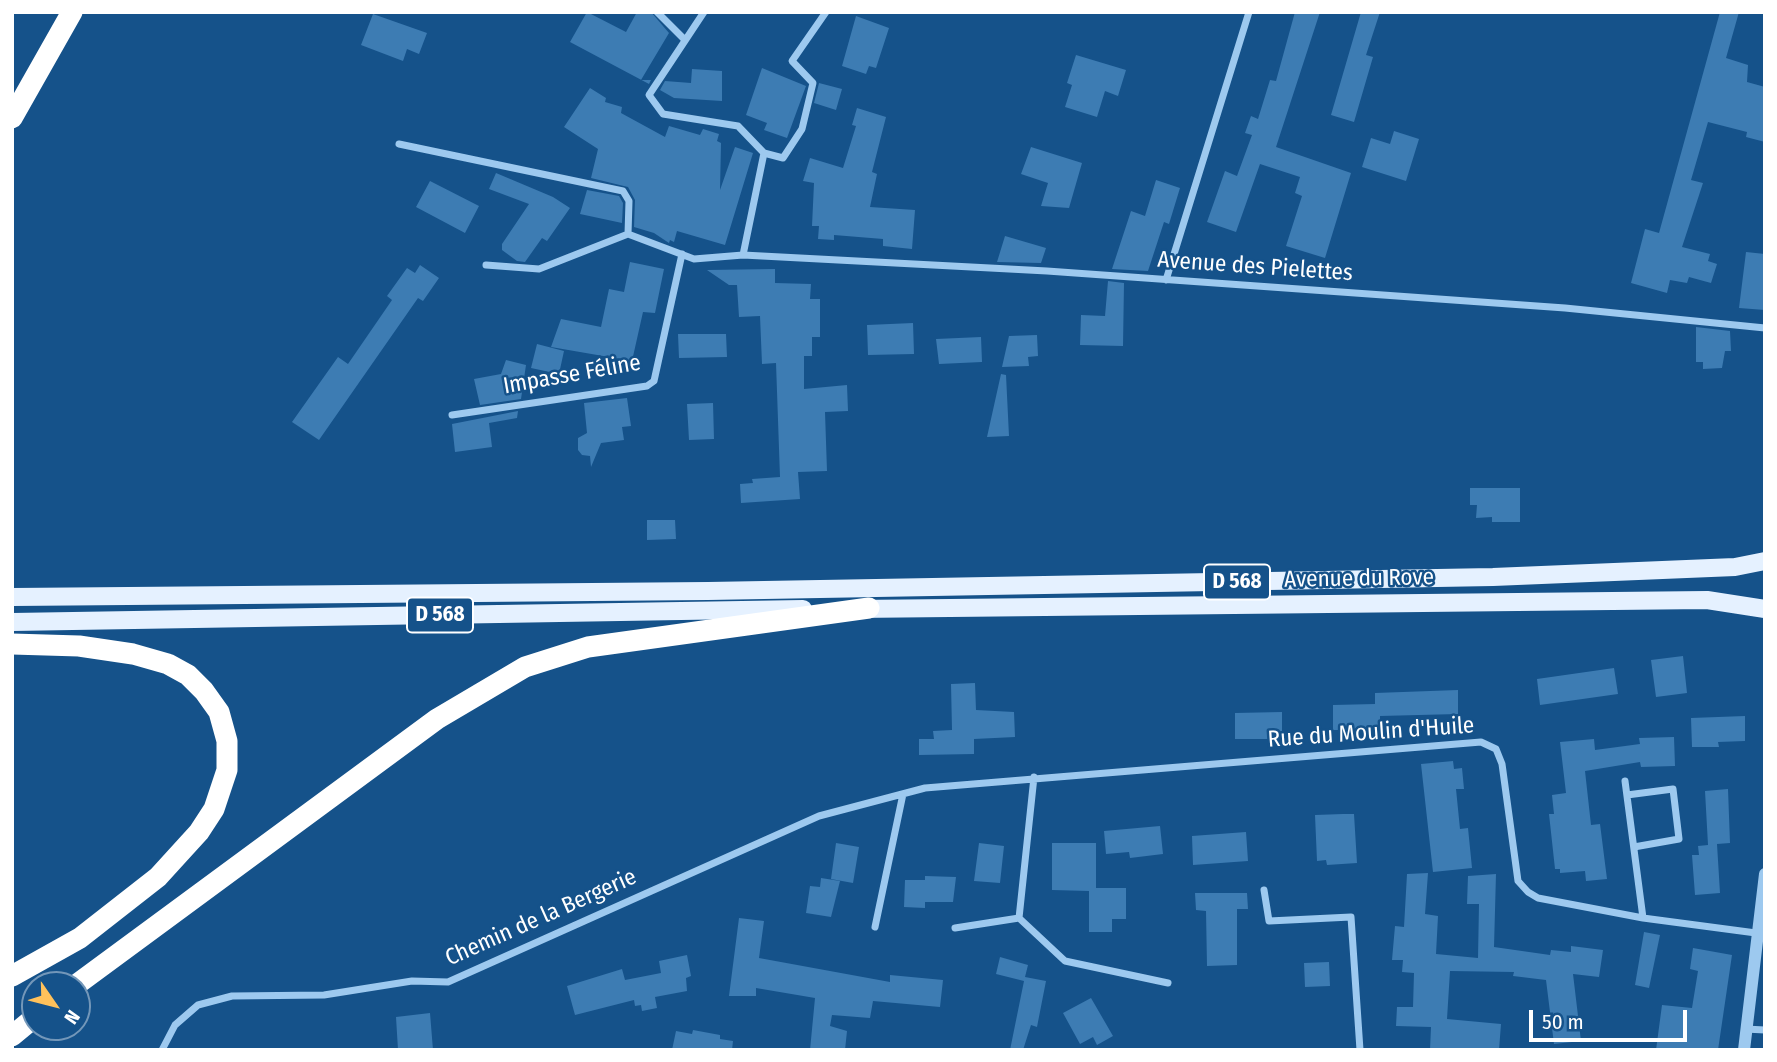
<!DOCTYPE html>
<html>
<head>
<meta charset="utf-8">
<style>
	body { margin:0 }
	#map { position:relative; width:1777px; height:1062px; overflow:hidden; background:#15528a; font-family:"Fira Sans Condensed",sans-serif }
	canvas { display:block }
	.frame { position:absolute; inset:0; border:14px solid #fff; pointer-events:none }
	.north { position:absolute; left:21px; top:971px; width:70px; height:70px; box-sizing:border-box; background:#15528a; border:2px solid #7397b9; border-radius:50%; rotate:125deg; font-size:19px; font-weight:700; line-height:28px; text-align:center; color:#fff }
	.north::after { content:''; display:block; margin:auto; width:24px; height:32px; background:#ffc15b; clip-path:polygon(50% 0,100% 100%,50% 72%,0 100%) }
	.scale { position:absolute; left:1529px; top:1010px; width:158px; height:32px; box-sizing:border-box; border:4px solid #fff; border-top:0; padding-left:9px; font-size:21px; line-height:24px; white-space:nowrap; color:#fff; -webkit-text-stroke:5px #15528a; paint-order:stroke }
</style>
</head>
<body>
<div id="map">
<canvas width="1777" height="1062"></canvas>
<div class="frame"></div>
<div class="north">N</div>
<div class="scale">50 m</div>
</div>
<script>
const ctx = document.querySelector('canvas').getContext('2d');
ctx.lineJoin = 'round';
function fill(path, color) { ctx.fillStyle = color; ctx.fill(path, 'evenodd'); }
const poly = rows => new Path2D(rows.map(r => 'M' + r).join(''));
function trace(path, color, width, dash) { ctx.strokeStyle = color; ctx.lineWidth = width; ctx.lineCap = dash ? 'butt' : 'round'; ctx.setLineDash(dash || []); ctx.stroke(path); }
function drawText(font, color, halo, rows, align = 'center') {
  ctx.font = font + ' "Fira Sans Condensed",sans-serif'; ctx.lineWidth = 5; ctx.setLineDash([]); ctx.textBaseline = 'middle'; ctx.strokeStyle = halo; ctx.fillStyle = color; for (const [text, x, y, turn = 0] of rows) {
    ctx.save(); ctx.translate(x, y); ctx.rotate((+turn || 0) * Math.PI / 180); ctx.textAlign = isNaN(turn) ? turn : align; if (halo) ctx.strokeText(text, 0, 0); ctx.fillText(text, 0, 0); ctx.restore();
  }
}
fill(poly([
	[587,12,626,32,637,12,651,12,669,33,641,80,651,80,649,84,570,42],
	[1295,12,1320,12,1276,147,1351,173,1325,258,1286,246,1302,196,1295,193,1300,177,1260,164,1236,232,1207,222,1225,171,1237,176,1252,135,1245,133,1251,116,1258,119,1270,80,1276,81],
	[1361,12,1380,12,1366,55,1373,57,1354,122,1331,115],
	[1720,12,1739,12,1726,58,1748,65,1747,82,1765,87,1765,142,1746,137,1747,132,1708,122,1691,180,1703,183,1682,247,1710,254,1708,261,1717,264,1711,283,1689,277,1687,283,1670,280,1667,293,1631,283,1645,229,1659,233],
	[373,14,427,33,419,54,407,49,403,61,361,45],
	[856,16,889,28,876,68,869,66,866,74,842,66],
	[1076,55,1126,70,1118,96,1105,91,1097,117,1065,107,1072,85,1067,83],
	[762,68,806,86,787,138,764,130,767,123,746,115],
	[692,69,722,71,722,101,674,98,660,90,665,81,691,83],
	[819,83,842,89,836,110,814,103],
	[590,88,606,98,605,102,622,107,621,113,665,137,669,126,700,135,703,129,719,134,717,141,721,143,720,190,735,147,753,153,725,245,677,231,674,242,670,240,669,243,654,233,634,227,635,200,628,187,591,178,598,149,564,127],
	[857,108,886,117,872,172,877,174,870,207,915,210,912,249,883,246,883,239,834,235,834,240,818,239,819,226,812,226,814,183,803,181,810,158,843,168,856,126,852,125],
	[1394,131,1419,139,1406,181,1362,167,1371,138,1390,144],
	[1031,147,1082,163,1069,208,1041,206,1048,183,1021,174],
	[496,173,553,197,570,208,547,241,542,238,525,262,517,261,502,250,502,244,529,204,489,189],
	[1156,180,1180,188,1169,224,1164,222,1148,271,1112,269,1131,211,1145,216],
	[430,181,479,206,465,233,416,207],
	[587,190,619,196,623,203,622,223,580,214],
	[1005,236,1046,248,1041,263,997,262],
	[1746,252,1765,254,1765,310,1739,308],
	[630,262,664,269,655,313,643,312,632,361,551,347,561,319,601,327,609,289,624,292],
	[420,265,439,278,423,301,418,298,319,440,292,422,338,357,348,364,392,300,387,296,407,268,415,273],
	[775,269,775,283,811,284,810,299,820,299,820,337,812,337,812,356,804,356,804,389,847,385,848,411,825,412,827,471,798,472,800,499,741,503,740,484,753,483,752,479,780,477,776,363,762,364,760,316,739,317,737,285,729,285,707,270],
	[1108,281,1124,283,1123,346,1080,345,1081,315,1105,316],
	[913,323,914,354,868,355,867,325],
	[1696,327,1730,331,1731,351,1725,351,1722,368,1703,369,1703,362,1696,362],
	[678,334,726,334,727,357,679,358],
	[1037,335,1038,356,1028,357,1029,366,1002,367,1009,336],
	[981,337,982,362,939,364,936,339],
	[537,344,564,351,559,374,531,368],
	[506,360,526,365,521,399,480,405,474,379,501,374],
	[1001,374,1006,375,1009,436,987,437],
	[627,398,631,426,622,427,624,440,601,443,591,467,590,456,582,455,578,450,578,438,587,433,584,403],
	[713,403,714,439,689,440,687,404],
	[518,411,517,418,489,423,492,447,455,452,452,424],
	[1470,488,1520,488,1520,522,1492,522,1492,517,1476,518,1477,505,1470,505],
	[647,520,675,520,676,539,647,540],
	[1683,656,1687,693,1656,697,1651,660],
	[1614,668,1618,694,1540,705,1537,679],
	[975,683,976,710,1014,712,1015,737,974,739,974,754,919,755,919,739,934,739,933,731,952,730,951,684],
	[1458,690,1458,714,1380,716,1380,730,1333,730,1333,705,1375,704,1375,693],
	[1282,712,1282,739,1235,739,1235,713],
	[1745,716,1745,741,1718,742,1719,747,1692,747,1691,718],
	[1674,737,1675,766,1641,767,1640,762,1585,771,1591,825,1600,824,1607,879,1586,881,1585,871,1560,873,1560,869,1555,869,1549,814,1554,814,1552,795,1566,793,1560,742,1594,739,1595,750,1640,744,1639,738],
	[1453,761,1454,769,1462,768,1464,789,1456,789,1460,829,1468,828,1472,868,1433,872,1421,764],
	[1728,789,1730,843,1717,844,1720,893,1695,895,1692,855,1699,855,1698,846,1708,845,1705,791],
	[1343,814,1354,814,1357,863,1327,865,1326,860,1317,861,1315,815],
	[1160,826,1163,854,1130,858,1129,852,1106,854,1104,831],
	[1246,832,1248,861,1193,865,1192,836],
	[836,843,859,847,853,883,831,879],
	[979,843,1004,846,1000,883,974,881],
	[1052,843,1096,843,1096,888,1126,888,1126,919,1112,919,1112,932,1089,932,1089,891,1052,890],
	[1428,873,1425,914,1438,916,1436,954,1478,958,1479,904,1467,904,1468,876,1496,874,1494,947,1550,955,1551,950,1571,952,1571,946,1603,950,1599,977,1573,974,1581,1041,1554,1044,1546,980,1513,976,1514,972,1450,971,1447,1019,1501,1024,1499,1050,1430,1050,1431,1027,1396,1026,1397,1007,1413,1007,1414,973,1402,972,1403,960,1392,960,1395,926,1404,927,1407,874],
	[925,876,956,877,953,902,925,902,925,908,904,907,905,880,925,880],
	[821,878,840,881,831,917,806,913,810,886,820,887],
	[1195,893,1247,893,1248,909,1237,909,1237,965,1207,966,1206,911,1196,910],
	[739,918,764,921,759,958,890,982,890,975,943,980,940,1007,873,1001,870,1018,832,1015,830,1026,847,1031,845,1050,810,1050,815,998,756,988,756,996,729,996],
	[1644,932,1660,935,1649,988,1635,985],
	[1693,948,1732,955,1718,1050,1656,1050,1662,1005,1692,1008,1698,971,1690,969],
	[687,955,691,976,686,978,687,991,655,997,657,1008,642,1011,641,1005,635,1006,634,1000,575,1015,567,986,622,969,625,980,661,973,659,961],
	[1000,957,1028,965,1025,977,1046,981,1037,1027,1031,1025,1023,1050,1010,1050,1024,981,996,974],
	[1329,962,1330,986,1305,987,1304,963],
	[1091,998,1113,1036,1097,1045,1093,1037,1080,1044,1063,1013],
	[430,1013,433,1050,398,1050,396,1017],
	[693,1030,720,1035,720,1039,733,1041,732,1050,672,1050,676,1031,692,1034]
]), '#3d7cb3');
trace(poly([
	[657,12,685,40],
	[704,12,649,95,663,114,738,126,764,153,743,255,1047,271,1565,308,1765,328],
	[399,144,623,191,629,201,628,234],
	[764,153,783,158,802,129,813,83,792,61,826,12],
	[628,234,694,259,743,255],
	[486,265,539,269,628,234],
	[1166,280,1249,12],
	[452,415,647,386,654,381,682,254],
	[1034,777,1019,918,1065,961,1168,983],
	[1625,781,1643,918],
	[1627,795,1673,789,1679,839,1634,847],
	[1264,890,1269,921,1351,917,1360,1050],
	[875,927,903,794],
	[955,928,1019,918],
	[1745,1029,1765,1030],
	[162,1050,175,1025,198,1005,232,996,324,995,412,981,448,982,819,816,925,788,1481,742,1496,749,1502,764,1518,881,1528,892,1538,898,1643,918,1756,933]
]), '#9dc9ef', 7);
trace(poly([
	[1744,1050,1765,874]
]), '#9dc9ef', 12);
trace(poly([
	[12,597,708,591,1493,577,1735,567,1765,561],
	[855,609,1707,600,1765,609],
	[12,622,803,609]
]), '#e5f1ff', 18);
trace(poly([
	[12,118,72,12],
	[12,644,79,646,133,654,168,664,188,675,204,691,219,712,227,741,227,770,214,809,199,832,158,877,80,938,12,976],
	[76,985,437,719,525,667,588,647,869,608],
	[12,1036,35,1017]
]), '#fff', 21);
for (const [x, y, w] of [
	[1237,582,66],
	[440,615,66]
]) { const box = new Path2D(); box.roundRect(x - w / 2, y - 17.5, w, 35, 5); ctx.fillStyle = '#15528a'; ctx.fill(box); trace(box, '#fff', 2); }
drawText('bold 21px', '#fff', null, [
	["D 568",1237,582],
	["D 568",440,615]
]);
drawText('23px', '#fff', '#15528a', [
	["Avenue des Pielettes",1255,267,4],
	["Impasse Féline",572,375,-10],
	["Avenue du Rove",1359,579,-1],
	["Rue du Moulin d'Huile",1371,733,-4],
	["Chemin de la Bergerie",541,918,-24]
]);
</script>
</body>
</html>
